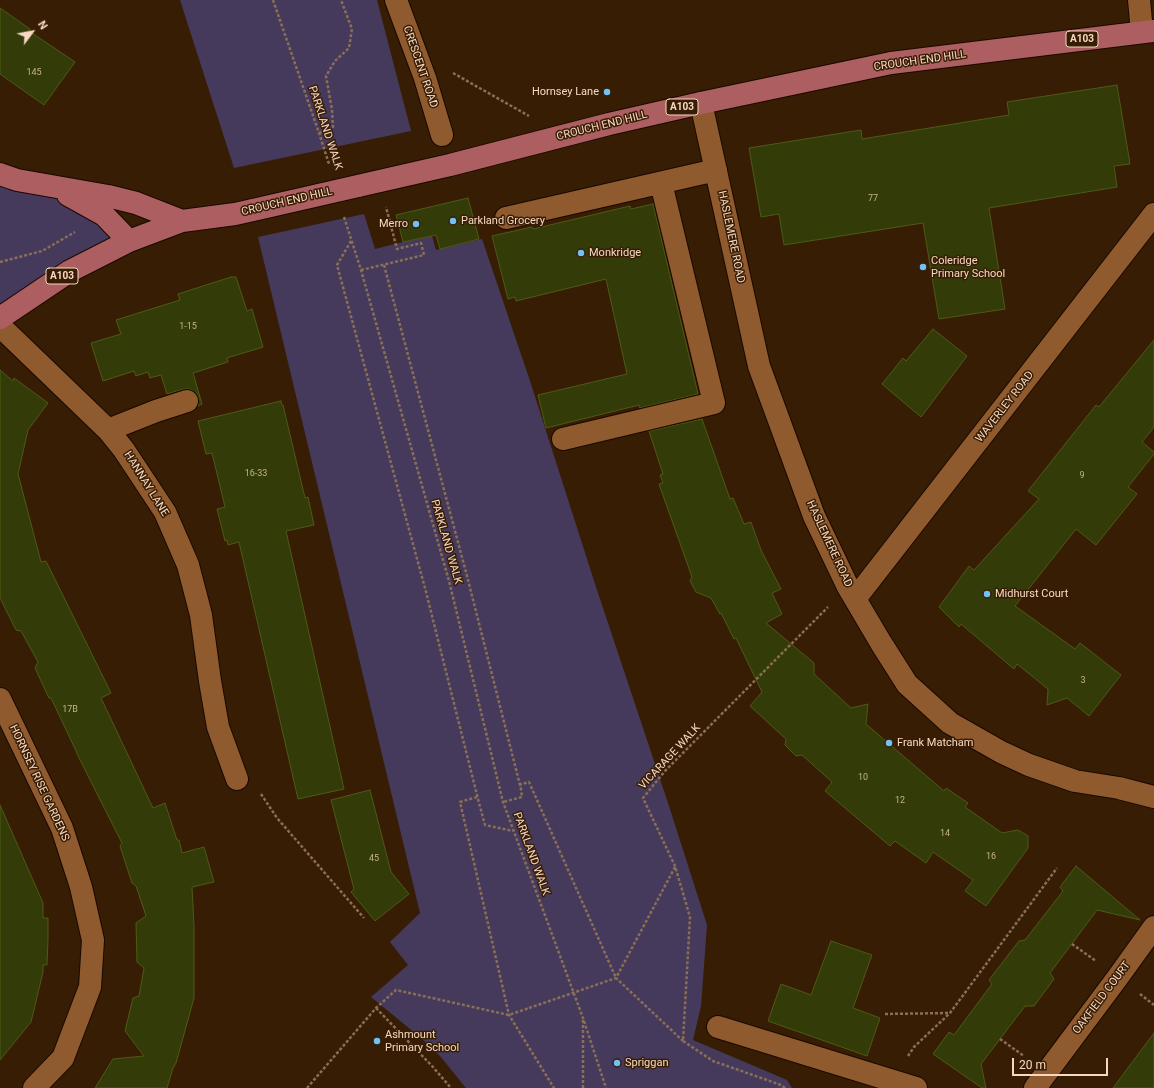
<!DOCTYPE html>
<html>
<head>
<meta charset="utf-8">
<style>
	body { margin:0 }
	#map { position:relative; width:1154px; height:1088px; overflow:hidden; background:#381d05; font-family:Roboto,sans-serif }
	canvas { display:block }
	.north { position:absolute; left:12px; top:12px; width:40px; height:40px; -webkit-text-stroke:3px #381d05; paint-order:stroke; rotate:58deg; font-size:11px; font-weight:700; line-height:16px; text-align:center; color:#f7d8c1 }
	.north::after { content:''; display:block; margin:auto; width:14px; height:18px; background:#f7d8c1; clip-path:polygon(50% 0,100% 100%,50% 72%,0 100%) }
	.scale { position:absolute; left:1012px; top:1058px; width:96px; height:18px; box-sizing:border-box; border:2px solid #f7d8c1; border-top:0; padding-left:5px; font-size:12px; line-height:14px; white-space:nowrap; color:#f7d8c1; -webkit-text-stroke:3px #381d05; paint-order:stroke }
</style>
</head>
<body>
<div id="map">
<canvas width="1154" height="1088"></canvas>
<div class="north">N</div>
<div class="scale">20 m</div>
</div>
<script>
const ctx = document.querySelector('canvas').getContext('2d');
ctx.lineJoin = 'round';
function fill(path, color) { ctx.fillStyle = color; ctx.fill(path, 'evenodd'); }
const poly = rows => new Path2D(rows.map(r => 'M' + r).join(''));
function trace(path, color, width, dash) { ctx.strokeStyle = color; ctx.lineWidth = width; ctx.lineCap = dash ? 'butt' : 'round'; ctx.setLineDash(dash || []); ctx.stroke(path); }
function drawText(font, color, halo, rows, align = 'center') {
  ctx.font = font + ' Roboto,sans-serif'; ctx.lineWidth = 3; ctx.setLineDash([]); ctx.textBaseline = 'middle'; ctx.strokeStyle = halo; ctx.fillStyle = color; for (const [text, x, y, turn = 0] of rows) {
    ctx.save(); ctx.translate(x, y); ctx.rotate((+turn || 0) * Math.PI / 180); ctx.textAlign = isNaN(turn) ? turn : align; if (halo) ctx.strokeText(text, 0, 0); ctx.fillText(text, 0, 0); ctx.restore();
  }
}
fill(poly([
	[180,0,377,0,411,131,234,168],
	[0,174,55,187,129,241,0,318],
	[364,214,375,249,403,242,432,236,436,250,482,239,530,381,596,587,669,806,707,925,701,1006,693,1040,787,1080,792,1088,466,1088,440,1056,421,1038,371,997,408,965,390,942,420,913,258,237]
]), '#453a5c');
const building = poly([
	[0,8,30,29,29,31,75,62,44,105,0,74,0,8],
	[1117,85,1130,164,1114,166,1117,187,989,208,1005,309,939,319,923,223,784,245,779,214,761,217,749,148,861,130,862,139,1009,115,1007,102,1117,85],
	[468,198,479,239,440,249,436,235,403,242,396,215,468,198],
	[653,204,698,394,640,408,639,405,546,428,538,395,627,374,606,279,516,301,515,297,508,299,492,236,532,227,533,229,630,206,631,209,653,204],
	[231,277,236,277,247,311,252,309,263,347,227,358,228,362,193,373,202,404,198,406,199,397,196,392,190,389,183,389,167,394,161,375,150,378,148,372,136,376,134,371,103,381,91,343,121,334,116,320,180,300,178,294,231,277],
	[933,329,967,356,921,417,882,384,903,358,906,361,933,329],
	[1154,340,1154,427,1142,442,1154,452,1154,454,1128,487,1137,494,1096,545,1076,529,1015,606,1075,649,1080,643,1121,675,1089,716,1067,698,1047,705,1048,689,1017,664,1014,669,961,624,959,627,939,607,969,566,974,570,1039,499,1028,491,1096,405,1099,407,1154,340],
	[0,370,13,381,14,378,48,403,28,430,18,474,41,562,46,561,111,693,101,698,153,808,165,803,177,840,179,840,182,853,204,847,214,882,192,887,194,926,194,998,176,1063,173,1068,167,1088,95,1088,113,1059,144,1056,125,1031,133,998,139,996,144,968,137,962,136,923,146,916,136,886,132,883,120,846,122,843,77,754,77,753,51,698,49,698,35,668,38,662,21,631,16,630,0,598,0,370],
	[281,401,282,405,283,405,305,498,308,497,314,525,286,531,344,789,298,799,239,542,228,545,227,540,225,541,217,509,225,507,212,453,206,454,198,421,281,401],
	[702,419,730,499,733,498,744,524,751,522,761,550,781,589,772,593,782,614,766,623,814,663,814,674,851,708,868,704,866,724,944,791,946,788,968,803,965,807,1002,833,1018,830,1028,836,1028,848,986,906,965,891,973,880,933,852,926,863,895,841,890,846,825,791,832,782,802,755,796,756,785,745,786,739,750,706,762,692,736,638,734,639,721,613,720,614,711,598,696,592,690,581,692,577,659,484,663,483,660,475,663,474,649,431,702,419],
	[370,790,391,872,409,894,375,921,351,892,354,889,331,800,370,790],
	[0,805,43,903,43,918,48,918,48,939,47,965,43,965,43,972,31,1022,0,1060,0,805],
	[1076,866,1140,920,1097,910,1050,973,1054,979,1034,1006,1025,1006,981,1064,986,1088,982,1088,933,1054,949,1032,954,1035,992,984,989,980,1019,941,1025,940,1063,891,1060,887,1076,866],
	[831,941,872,955,853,1008,880,1018,867,1056,768,1021,781,984,811,995,831,941],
	[1154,1033,1154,1088,1113,1088,1154,1033]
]);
fill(building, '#333c09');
trace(building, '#4e5a15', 1);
const minor = poly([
	[396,0,425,78,442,135],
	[1139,0,1142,32],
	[701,103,759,366,814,516,848,587,881,643,907,684,950,723,1001,752,1029,765,1075,781,1119,788,1154,797],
	[506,218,716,170],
	[0,326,108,430,124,450,165,512,188,565,201,615,210,681,218,727,237,779],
	[108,430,156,411,187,401],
	[563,439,714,403,661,183],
	[855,599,1154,214],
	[0,699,62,828,81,887,93,940,90,987,63,1058,34,1088],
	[718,1027,916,1088],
	[1035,1088,1118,977,1154,927]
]);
const major = poly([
	[0,174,17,180,108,196,136,203,182,221],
	[358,186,450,165,609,124,701,103,891,63,1154,31],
	[68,195,104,215,129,241],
	[0,318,70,271,129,241,182,221,235,214,253,210]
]);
trace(minor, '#190900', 24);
trace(major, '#190900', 24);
trace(poly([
	[273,0,319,133,329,164],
	[453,73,529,116],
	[319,133,333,128,332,110,326,76,335,61,349,48,352,29,341,0],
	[344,217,361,270,449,581,503,802,583,1018,606,1088],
	[351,241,337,265,425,588,479,803,485,825,513,831],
	[0,262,42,251,75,232],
	[384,265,467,576,521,789,522,797,503,802],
	[361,270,424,255,421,243,397,249,386,207],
	[519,785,529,782,616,978],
	[261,794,277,818,364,918],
	[477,797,460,802,509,1015,554,1088],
	[675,867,616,978,683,1041],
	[1072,944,1096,961],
	[1140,994,1154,1005],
	[376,1008,432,1066,451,1088],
	[885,1014,949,1013],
	[583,1020,583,1088],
	[1000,1039,1024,1056],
	[908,1056,914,1047,950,1013,1057,868],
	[307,1088,376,1008,396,990,509,1015,529,1008],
	[785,1088,781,1085,713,1061,683,1041,690,917,675,866,643,798,665,771,828,607]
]), '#8a6e56', 2.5, [3, 2]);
trace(minor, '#8f5a2d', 22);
trace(major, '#ad5e61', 22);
const majorBridge = poly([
	[253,210,358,186]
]);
trace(majorBridge, '#190900', 24, []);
trace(poly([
	[529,1008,616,978]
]), '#8a6e56', 2.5, [3, 2]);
trace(majorBridge, '#ad5e61', 22);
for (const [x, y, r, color] of [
	[607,92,4,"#71c1f5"],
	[453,221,4,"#71c1f5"],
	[416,224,4,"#71c1f5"],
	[581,253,4,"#71c1f5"],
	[923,267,4,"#71c1f5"],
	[987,594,4,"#71c1f5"],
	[889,743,4,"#71c1f5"],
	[377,1041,4,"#71c1f5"],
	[617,1063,4,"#71c1f5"]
]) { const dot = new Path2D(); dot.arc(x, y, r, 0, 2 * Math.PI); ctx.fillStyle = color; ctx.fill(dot); trace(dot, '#381d05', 1.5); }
drawText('9px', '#c6b193', null, [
	["145",34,73],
	["77",873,199],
	["1-15",188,327],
	["16-33",256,474],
	["9",1082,476],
	["3",1083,681],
	["17B",70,710],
	["10",863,778],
	["12",900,801],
	["14",945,834],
	["16",991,857],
	["45",374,859]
]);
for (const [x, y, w] of [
	[1082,39,32],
	[682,107,32],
	[62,276,32]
]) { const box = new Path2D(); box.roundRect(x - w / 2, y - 8, w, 16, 3); ctx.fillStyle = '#381d05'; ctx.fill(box); trace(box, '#f7d8c1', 1); }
drawText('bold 10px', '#f7d8c1', null, [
	["A103",1082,39],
	["A103",682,107],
	["A103",62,276]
]);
drawText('11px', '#f7d8c1', '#381d05', [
	["CROUCH END HILL",920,61,-8],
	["CRESCENT ROAD",420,67,71],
	["CROUCH END HILL",602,126,-14],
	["PARKLAND WALK",325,128,72],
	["CROUCH END HILL",287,202,-13],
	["HASLEMERE ROAD",731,237,78],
	["WAVERLEY ROAD",1005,407,-52],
	["HANNAY LANE",146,484,58],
	["PARKLAND WALK",446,542,74],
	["HASLEMERE ROAD",829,544,65],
	["VICARAGE WALK",670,757,-47],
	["HORNSEY RISE GARDENS",39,783,65],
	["PARKLAND WALK",531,854,70],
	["OAKFIELD COURT",1102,998,-53]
]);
drawText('11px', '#f7d8c1', '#381d05', [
	["Hornsey Lane",599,92,"right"],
	["Parkland Grocery",461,221],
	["Merro",408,224,"right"],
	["Monkridge",589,253],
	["Coleridge",931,261],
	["Primary School",931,274],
	["Midhurst Court",995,594],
	["Frank Matcham",897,743],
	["Ashmount",385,1035],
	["Primary School",385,1048],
	["Spriggan",625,1063]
], 'left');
</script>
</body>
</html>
